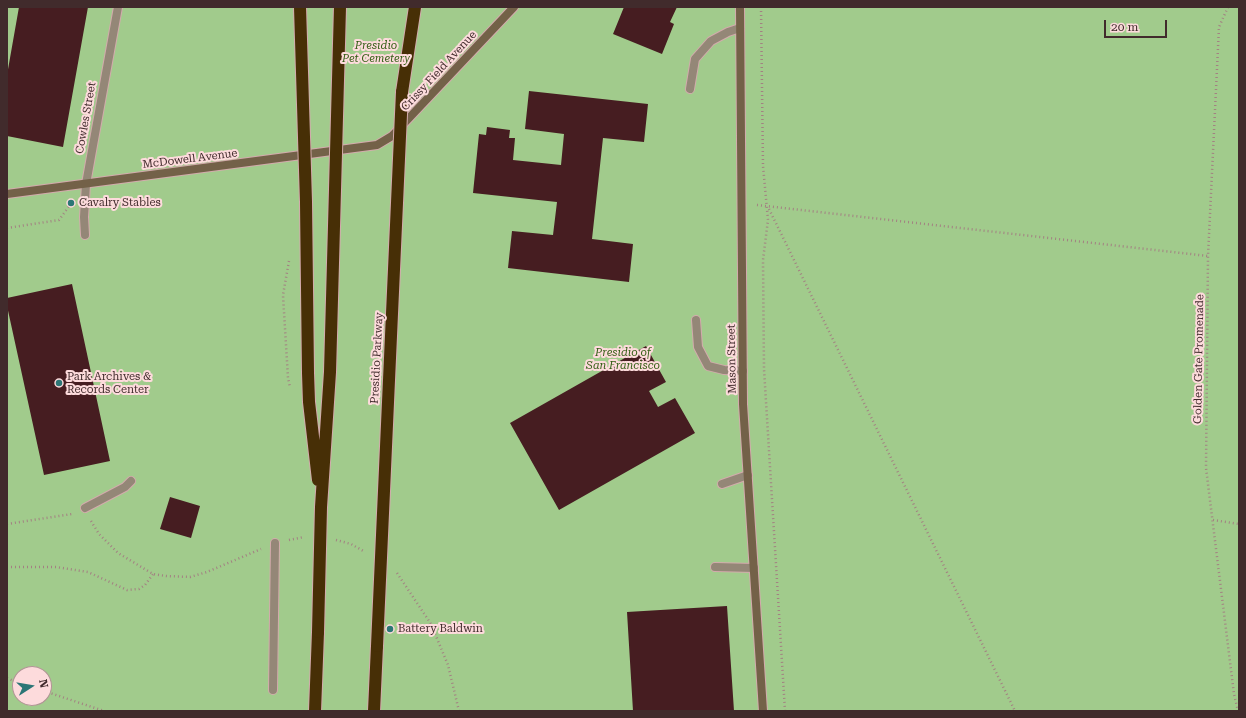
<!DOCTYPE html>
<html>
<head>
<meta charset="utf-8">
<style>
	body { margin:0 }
	#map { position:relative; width:1246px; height:718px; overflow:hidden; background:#f8cbcc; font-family:"Roboto Serif",serif }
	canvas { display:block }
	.frame { position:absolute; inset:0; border:8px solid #412b2c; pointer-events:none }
	.north { position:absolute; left:12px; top:666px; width:40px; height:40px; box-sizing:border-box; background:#fddbdc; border:1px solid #b29596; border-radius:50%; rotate:78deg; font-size:11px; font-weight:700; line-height:16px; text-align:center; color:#412b2c }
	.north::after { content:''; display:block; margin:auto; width:14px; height:18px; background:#2c7676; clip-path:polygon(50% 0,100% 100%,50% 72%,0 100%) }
	.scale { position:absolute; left:1104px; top:20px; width:63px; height:18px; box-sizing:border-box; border:2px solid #412b2c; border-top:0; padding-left:5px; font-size:12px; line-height:14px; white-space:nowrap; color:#412b2c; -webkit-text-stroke:3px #fddbdc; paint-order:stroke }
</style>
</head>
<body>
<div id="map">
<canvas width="1246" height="718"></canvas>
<div class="frame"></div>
<div class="north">N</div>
<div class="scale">20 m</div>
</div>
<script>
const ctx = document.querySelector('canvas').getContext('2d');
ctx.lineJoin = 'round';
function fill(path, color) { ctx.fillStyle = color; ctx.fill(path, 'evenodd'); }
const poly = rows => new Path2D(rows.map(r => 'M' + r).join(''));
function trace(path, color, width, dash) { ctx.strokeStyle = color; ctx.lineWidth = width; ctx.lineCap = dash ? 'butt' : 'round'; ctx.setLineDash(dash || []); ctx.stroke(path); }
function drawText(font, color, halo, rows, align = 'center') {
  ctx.font = font + ' "Roboto Serif",serif'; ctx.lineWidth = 4; ctx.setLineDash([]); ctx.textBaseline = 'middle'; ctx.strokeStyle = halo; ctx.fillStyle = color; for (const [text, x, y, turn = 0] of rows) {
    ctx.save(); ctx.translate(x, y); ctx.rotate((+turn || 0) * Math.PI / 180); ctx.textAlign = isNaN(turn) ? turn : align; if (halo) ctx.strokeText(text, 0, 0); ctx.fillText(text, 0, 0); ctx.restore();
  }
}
fill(poly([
	[7,7,1239,7,1239,711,7,711],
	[20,674,44,674,44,698,20,698]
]), '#a1cb8c');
fill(poly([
	[19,7,88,7,63,147,7,136,7,75],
	[624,7,677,7,670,22,674,24,662,54,613,34],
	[529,91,648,104,644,142,603,138,592,239,633,244,629,282,508,268,512,231,553,235,557,202,473,193,479,134,486,135,487,127,510,130,509,138,515,138,513,160,561,165,564,134,525,129],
	[72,284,110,461,44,475,7,306,7,298],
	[646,346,666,382,649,391,658,407,675,398,695,433,559,510,510,423],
	[170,497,200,506,191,538,160,529],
	[727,606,734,711,633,711,627,612]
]), '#461d21');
const lane = poly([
	[690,89,695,59,711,41,728,32,740,28],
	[85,235,84,217,86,184],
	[696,320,698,347,708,366,724,370,743,371],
	[722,484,748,475],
	[85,508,125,487,131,481],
	[715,567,754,568],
	[273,690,275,543]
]);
const street = poly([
	[86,184,118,7]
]);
const secondary = poly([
	[740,7,743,404,763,711],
	[7,194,377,145,392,136,514,7]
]);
const highway = poly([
	[402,92,415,7],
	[315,711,318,632],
	[374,711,377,646]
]);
trace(lane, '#d3abac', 10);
trace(street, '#d3abac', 10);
trace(secondary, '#d3abac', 10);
trace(highway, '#d3abac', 14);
trace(poly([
	[761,7,763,166,768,220,763,260,764,369,785,711],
	[1228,7,1219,27,1208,256,1206,468,1234,694,1238,711],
	[757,205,1208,256],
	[769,209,1015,711],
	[7,228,59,220,70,205],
	[289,261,283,295,288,378,290,387],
	[1213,520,1239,524],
	[91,521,99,534,118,553,153,574,166,576,190,577,207,572,261,549],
	[7,524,72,514],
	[289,540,304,537],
	[336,540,351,544,365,552],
	[7,567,56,567,88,572,127,590,139,589,145,585,153,574],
	[397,573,431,624,448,665,459,711],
	[7,678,20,684],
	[44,691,104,711]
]), '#a38182', 2.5, [1, 3]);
trace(lane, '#948777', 8);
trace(street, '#948777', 8);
trace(secondary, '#736148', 8);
trace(highway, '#472f06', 12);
const highwayBridge = poly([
	[300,7,306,202,308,373,309,402,318,480],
	[318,632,321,507,330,372,340,7],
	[377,646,402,92]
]);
trace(highwayBridge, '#d3abac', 14, []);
trace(highwayBridge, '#472f06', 12);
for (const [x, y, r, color] of [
	[71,203,4,"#2c7676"],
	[59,383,4,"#2c7676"],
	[390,629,4,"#2c7676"]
]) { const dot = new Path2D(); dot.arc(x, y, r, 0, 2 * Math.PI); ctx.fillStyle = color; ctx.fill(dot); trace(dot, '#fddbdc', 1.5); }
drawText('italic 11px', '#335f15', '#fddbdc', [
	["Presidio",376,46],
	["Pet Cemetery",376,59],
	["Presidio of",623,353],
	["San Francisco",623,366]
]);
drawText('11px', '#412b2c', '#fddbdc', [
	["Crissy Field Avenue",439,71,-47],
	["Cowles Street",86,118,-80],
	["McDowell Avenue",190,159,-7],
	["Presidio Parkway",377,358,-87],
	["Mason Street",732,359,-91],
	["Golden Gate Promenade",1199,359,-89]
]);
drawText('11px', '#412b2c', '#fddbdc', [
	["Cavalry Stables",79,203],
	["Park Archives &",67,377],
	["Records Center",67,390],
	["Battery Baldwin",398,629]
], 'left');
</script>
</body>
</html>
